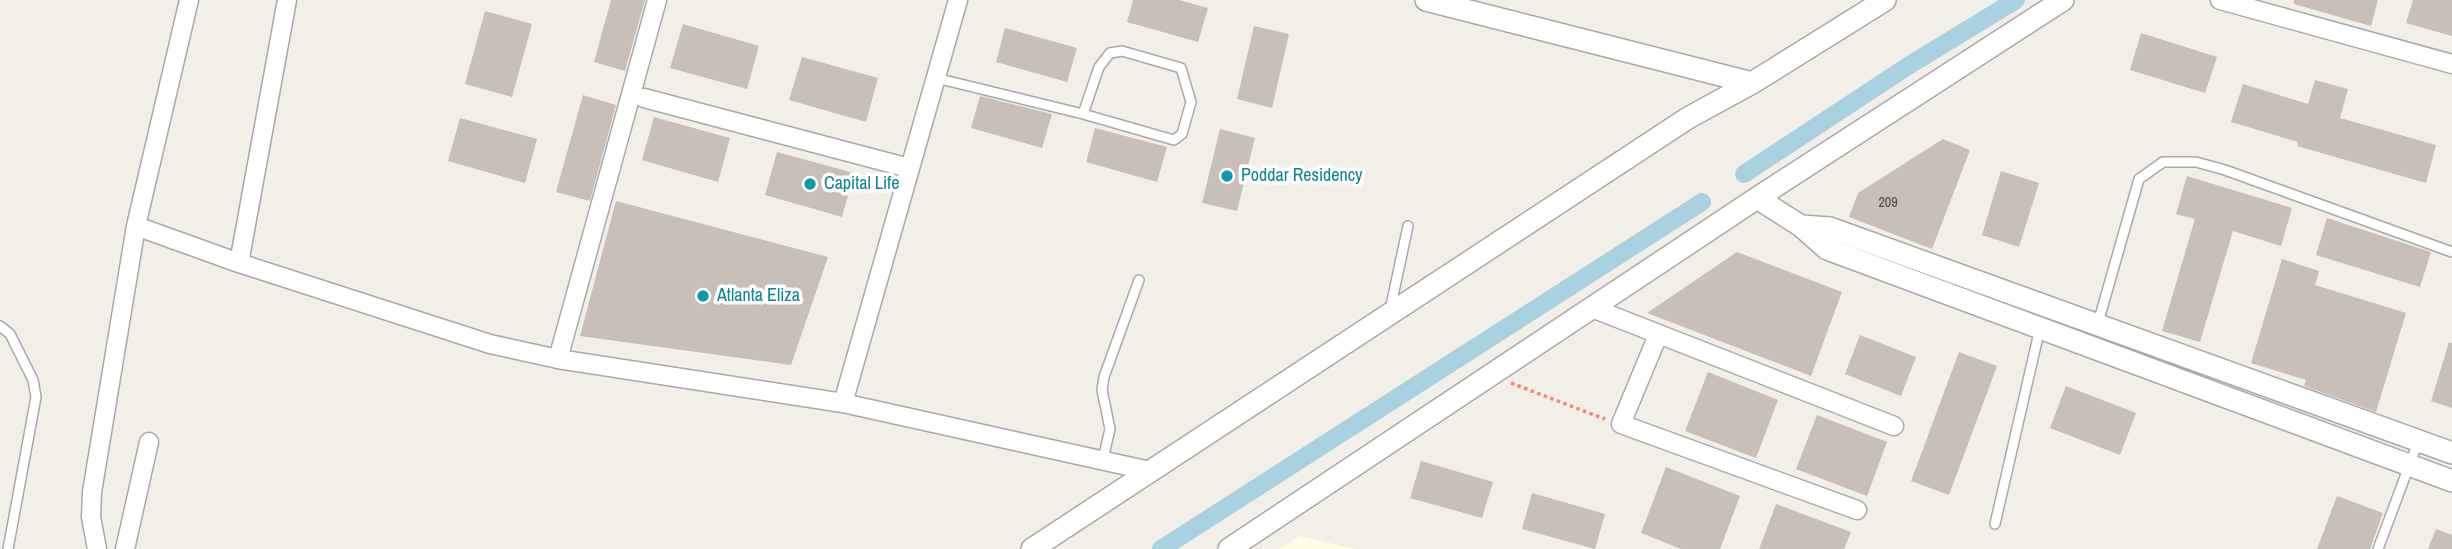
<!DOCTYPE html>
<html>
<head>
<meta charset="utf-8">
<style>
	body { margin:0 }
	canvas { display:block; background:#f2efe9 }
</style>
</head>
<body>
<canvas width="2452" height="549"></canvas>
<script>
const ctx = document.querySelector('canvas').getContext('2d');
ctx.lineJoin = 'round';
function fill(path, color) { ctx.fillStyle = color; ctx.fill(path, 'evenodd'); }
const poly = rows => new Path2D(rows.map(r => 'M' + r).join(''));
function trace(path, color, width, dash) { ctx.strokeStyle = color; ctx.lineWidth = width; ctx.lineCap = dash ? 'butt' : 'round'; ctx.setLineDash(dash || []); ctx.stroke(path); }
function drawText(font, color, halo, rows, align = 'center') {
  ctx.font = font + ' "Archivo Narrow",sans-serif'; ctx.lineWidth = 7; ctx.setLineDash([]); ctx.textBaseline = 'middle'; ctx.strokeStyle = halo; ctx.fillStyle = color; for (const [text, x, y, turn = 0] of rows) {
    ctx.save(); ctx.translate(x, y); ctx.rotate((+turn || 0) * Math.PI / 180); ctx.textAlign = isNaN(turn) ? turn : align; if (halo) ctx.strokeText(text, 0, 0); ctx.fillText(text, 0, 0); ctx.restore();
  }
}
fill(poly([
	[1300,536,1355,549,1279,549]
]), '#feffe4');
trace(poly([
	[1744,174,1908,66,2016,0],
	[1161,549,1702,202]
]), '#aad1df', 18);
fill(poly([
	[611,0,645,0,625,71,594,62],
	[1133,0,1179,0,1208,8,1198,42,1127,22],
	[2294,0,2378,0,2371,26,2294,4],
	[2413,0,2452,0,2452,36,2406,23],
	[485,11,532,24,512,97,465,84],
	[683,24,759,46,747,89,670,68],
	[1254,26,1289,34,1272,108,1237,99],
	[1005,28,1077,48,1067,82,996,62],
	[2141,33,2217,57,2205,93,2130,70],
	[802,57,878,78,866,122,789,100],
	[2315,80,2348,89,2340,118,2436,145,2426,183,2297,146,2298,142,2231,122,2243,84,2308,104],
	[583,95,616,105,590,201,556,192],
	[980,96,1052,114,1042,148,971,128],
	[654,117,730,138,718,182,642,160],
	[460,118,537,139,525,183,448,161],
	[1095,128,1167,147,1157,182,1086,162],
	[1220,129,1255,138,1237,211,1202,203],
	[1943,139,1970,150,1932,249,1849,217,1858,193],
	[777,152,854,173,842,217,765,195],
	[2001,171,2039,183,2019,247,1982,235],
	[2187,176,2292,208,2281,246,2233,231,2200,342,2162,331,2195,219,2176,214],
	[616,201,828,257,791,365,580,336],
	[2327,218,2431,252,2420,287,2316,255],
	[1737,252,1842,292,1811,376,1647,313],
	[2282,259,2319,271,2315,285,2406,313,2376,412,2304,386,2306,380,2251,363],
	[1860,335,1916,357,1901,396,1845,374],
	[2449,342,2452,343,2452,408,2431,401],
	[1959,352,1997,366,1949,495,1911,481],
	[1708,372,1778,400,1756,458,1685,431],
	[2066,386,2136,413,2120,455,2050,428],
	[1817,415,1887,442,1867,496,1796,469],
	[1421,461,1493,482,1482,518,1410,498],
	[1666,467,1740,496,1720,549,1681,549,1641,533],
	[1532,493,1605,514,1595,549,1522,529],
	[2337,496,2383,513,2370,549,2317,549],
	[1776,504,1851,532,1844,549,1759,549],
	[2436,529,2452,535,2452,549,2428,549]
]), '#c7bfb8');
const service = poly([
	[936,78,1083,114,1174,140,1182,134,1191,102,1181,68,1122,51,1110,53,1099,67,1083,114],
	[1390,310,1408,226],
	[2098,323,2139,179,2163,162,2196,162,2225,170,2452,252],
	[0,326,10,334,33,380,36,397,8,549],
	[1103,459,1110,429,1102,390,1104,377,1139,280],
	[1995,524,2040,328],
	[2378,549,2418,442]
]);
const minor = poly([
	[2220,0,2452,64],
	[644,98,909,168],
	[136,226,239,263,490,344,558,359,843,403,1150,471],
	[239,263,287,0],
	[1592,308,1894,426],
	[1658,335,1621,424,1857,510],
	[558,359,657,0],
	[843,403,958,0],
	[97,549,91,517,92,492,136,226,189,0],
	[125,549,149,442]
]);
const tertiary = poly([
	[1426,0,1752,83],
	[1757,198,1801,226,1827,249,2452,481],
	[1801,226,1830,228,2452,453],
	[1032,549,1688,118,1752,83,1885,0],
	[1229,549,1757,198,2063,0]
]);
trace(service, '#a9a9a9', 12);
trace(minor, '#a9a9a9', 21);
trace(tertiary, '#a9a9a9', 24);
trace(poly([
	[1511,383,1605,419]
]), '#fa8571', 3.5, [3.5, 3.5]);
trace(service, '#fff', 9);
trace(minor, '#fff', 18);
trace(tertiary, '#fff', 21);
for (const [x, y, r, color] of [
	[1227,176,7,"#0f9aa8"],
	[810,184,7,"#0f9aa8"],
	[703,296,7,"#0f9aa8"]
]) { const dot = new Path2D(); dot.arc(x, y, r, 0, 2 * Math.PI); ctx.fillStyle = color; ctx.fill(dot); trace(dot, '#fff', 2.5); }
drawText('14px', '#4b4948', null, [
	["209",1888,203]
]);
drawText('18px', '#0d838f', '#fff', [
	["Poddar Residency",1241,176],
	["Capital Life",824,184],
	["Atlanta Eliza",717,296]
], 'left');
</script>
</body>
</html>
